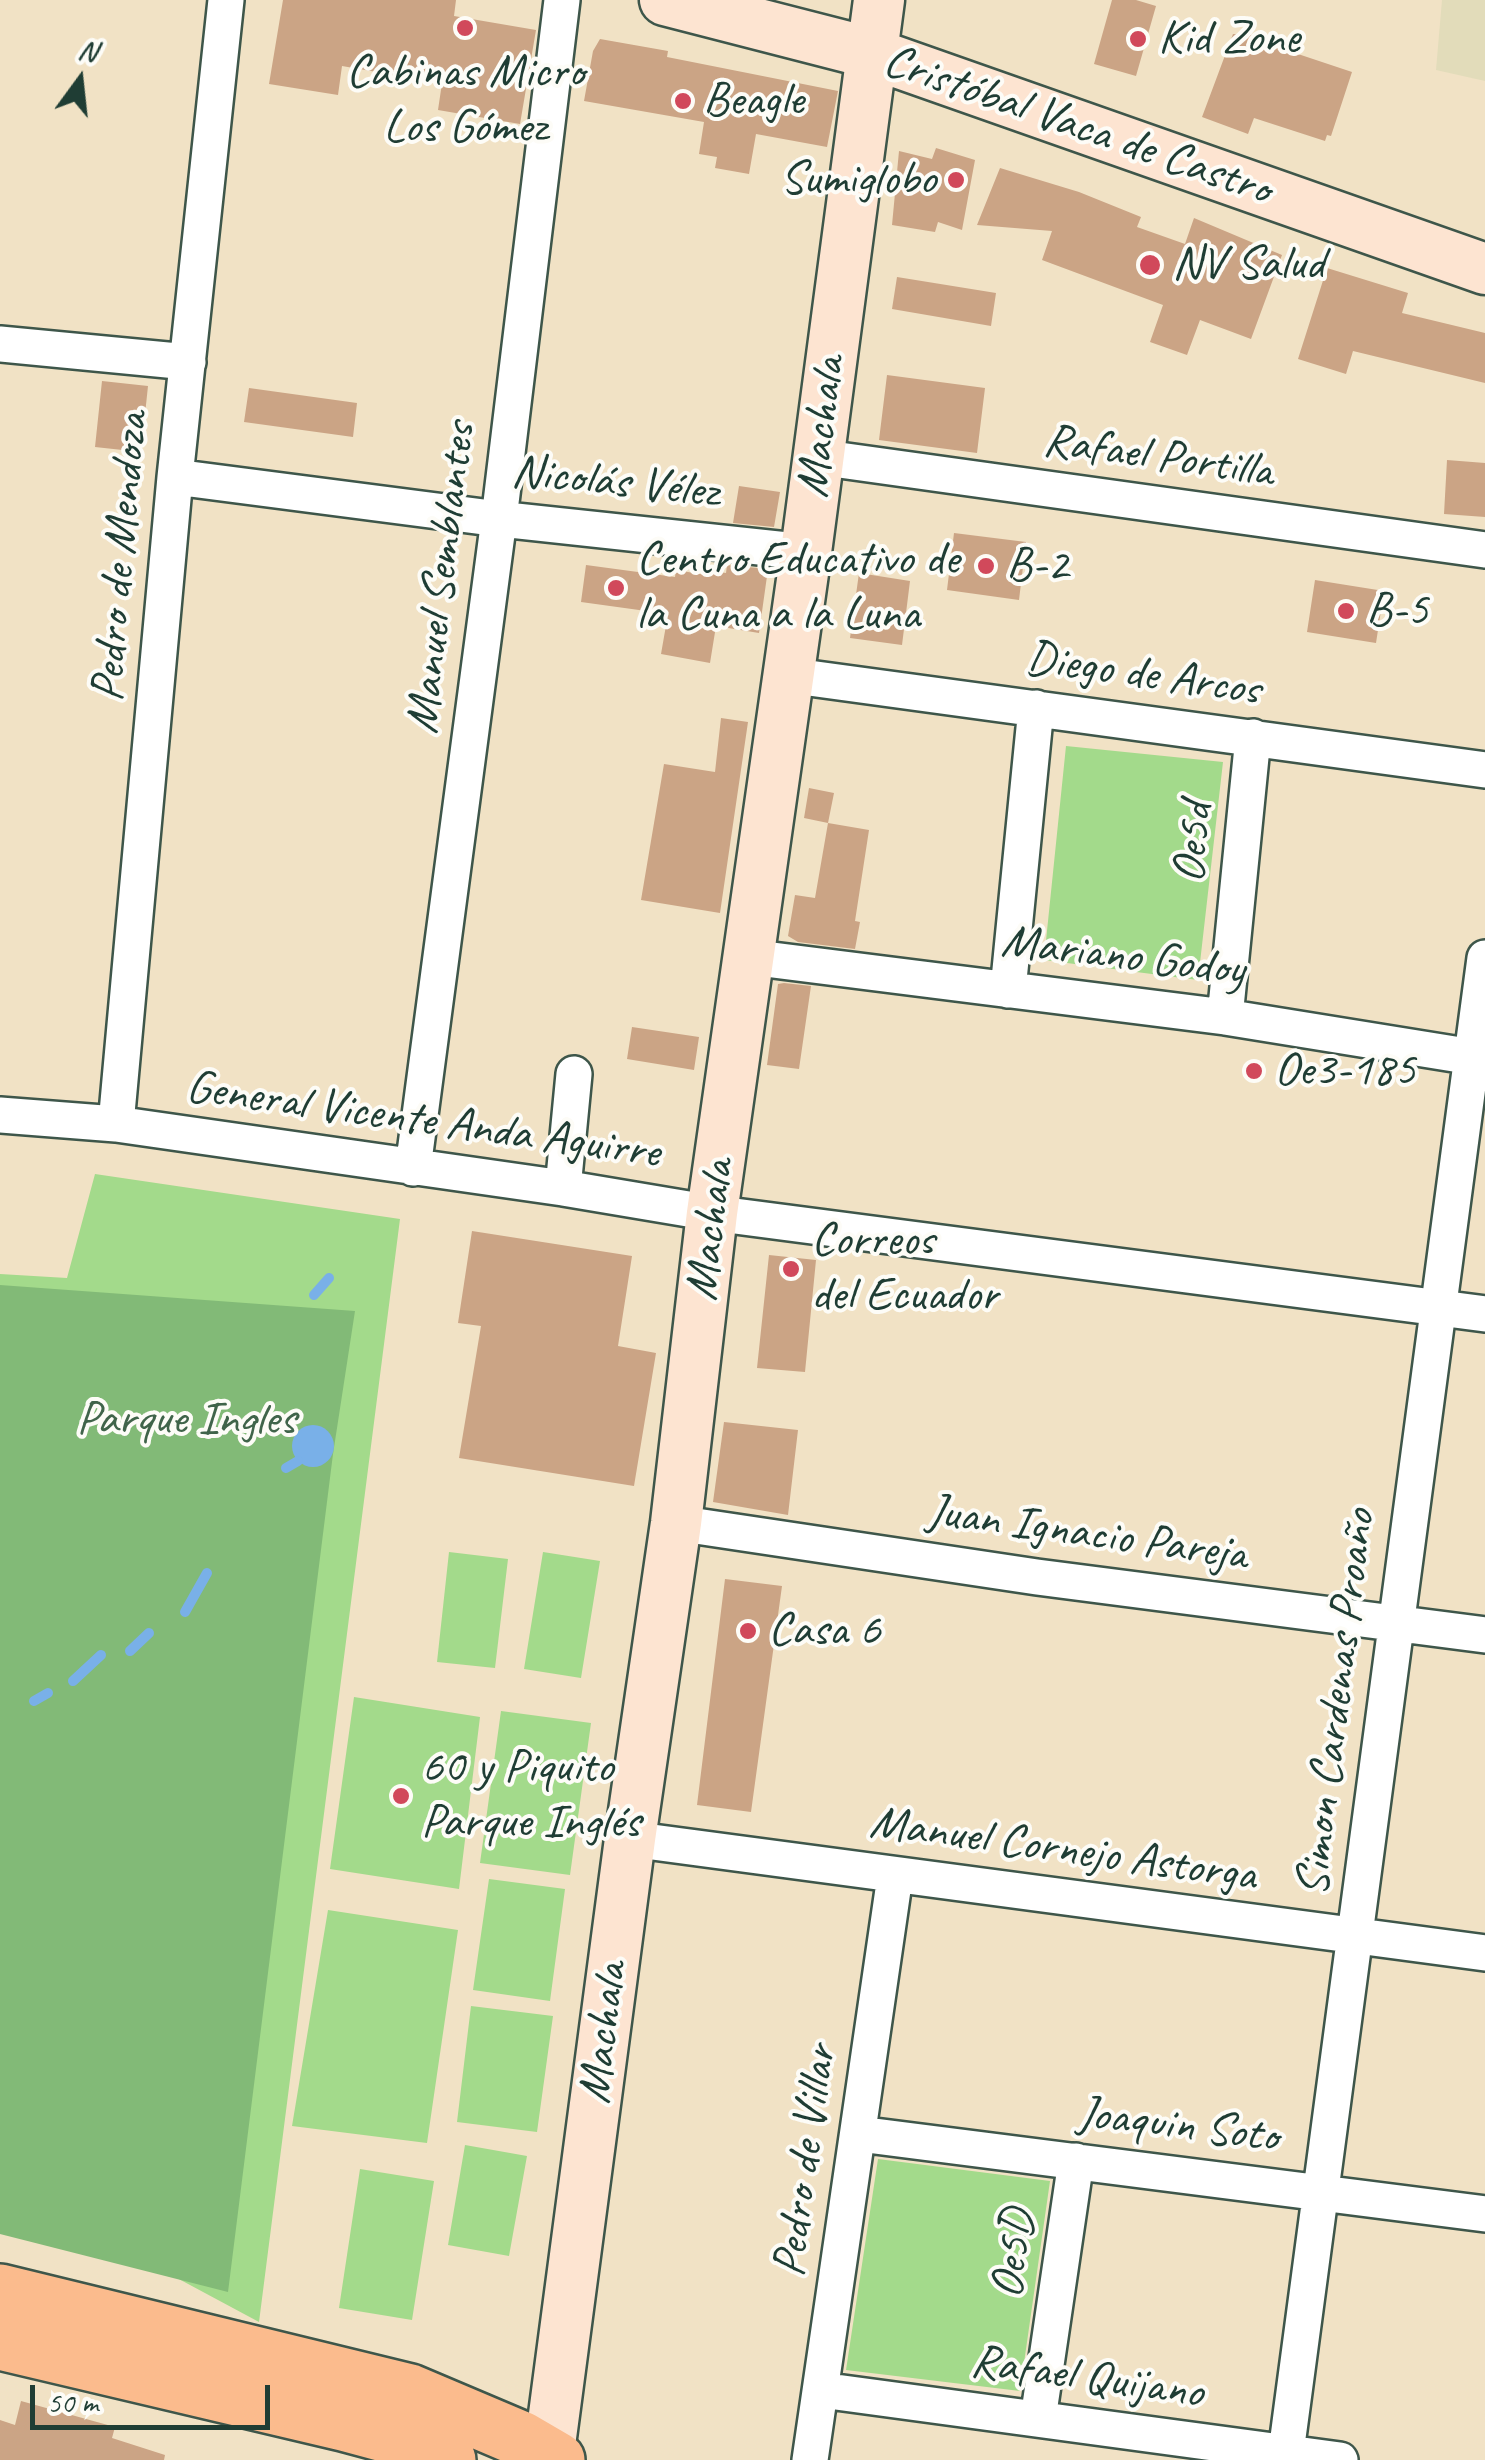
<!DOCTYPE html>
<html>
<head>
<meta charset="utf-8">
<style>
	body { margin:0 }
	#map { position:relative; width:1485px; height:2460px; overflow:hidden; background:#f1e2c5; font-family:Caveat,sans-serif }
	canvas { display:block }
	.north { position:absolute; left:30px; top:30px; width:100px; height:100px; -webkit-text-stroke:8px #fdfcf7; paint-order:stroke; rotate:15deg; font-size:28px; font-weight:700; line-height:40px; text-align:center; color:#1f3d34 }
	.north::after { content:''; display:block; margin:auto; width:35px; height:45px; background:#1f3d34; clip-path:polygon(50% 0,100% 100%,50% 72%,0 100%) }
	.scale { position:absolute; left:30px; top:2385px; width:240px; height:45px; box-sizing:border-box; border:5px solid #1f3d34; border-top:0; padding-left:12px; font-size:30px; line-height:35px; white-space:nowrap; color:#1f3d34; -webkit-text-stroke:8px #fdfcf7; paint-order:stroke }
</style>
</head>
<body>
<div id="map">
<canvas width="1485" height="2460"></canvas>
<div class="north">N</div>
<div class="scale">50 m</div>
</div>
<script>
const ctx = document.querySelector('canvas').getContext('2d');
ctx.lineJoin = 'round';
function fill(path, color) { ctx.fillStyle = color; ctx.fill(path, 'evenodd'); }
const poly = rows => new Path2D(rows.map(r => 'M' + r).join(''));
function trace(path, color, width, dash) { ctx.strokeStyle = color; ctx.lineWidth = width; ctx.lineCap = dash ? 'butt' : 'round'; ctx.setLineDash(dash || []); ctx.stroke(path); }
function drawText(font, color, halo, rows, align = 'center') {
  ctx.font = font + ' Caveat,sans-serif'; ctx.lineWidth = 8; ctx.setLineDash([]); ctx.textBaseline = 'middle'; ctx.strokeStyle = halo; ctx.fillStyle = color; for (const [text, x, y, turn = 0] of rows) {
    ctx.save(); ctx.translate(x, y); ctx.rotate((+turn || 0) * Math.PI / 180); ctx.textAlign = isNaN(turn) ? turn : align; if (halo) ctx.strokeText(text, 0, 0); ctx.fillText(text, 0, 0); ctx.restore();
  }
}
fill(poly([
	[1442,0,1485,0,1485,81,1436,70]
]), '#e2dcba');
fill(poly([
	[1066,746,1223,762,1198,980,1044,960],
	[95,1174,400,1219,259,2322,11,2189,0,2187,0,1274,67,1278],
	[449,1552,508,1559,495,1668,437,1662],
	[543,1552,600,1561,581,1678,524,1669],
	[354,1697,480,1717,459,1889,330,1869],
	[501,1711,591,1723,570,1875,480,1863],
	[489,1879,565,1889,550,2001,473,1990],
	[328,1910,458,1930,427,2143,292,2126],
	[471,2006,553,2016,537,2132,457,2122],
	[465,2145,527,2156,509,2256,448,2245],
	[878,2159,1050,2181,1020,2391,846,2370],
	[360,2169,434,2181,412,2320,339,2308]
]), '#a3da8b');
fill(poly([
	[0,1285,355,1311,333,1454,228,2292,0,2234]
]), '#82ba77');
fill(poly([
	'292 1446a21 21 0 1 1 42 0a21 21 0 1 1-42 0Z'
]), '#79b0e8');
trace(poly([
	[314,1295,329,1278],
	[286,1468,298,1461],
	[185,1612,207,1573],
	[130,1651,149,1633],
	[73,1681,101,1655],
	[34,1701,48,1693]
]), '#79b0e8', 10);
fill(poly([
	[283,0,456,0,454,16,536,30,520,124,438,110,442,83,394,75,342,66,338,95,269,84],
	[1112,0,1136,0,1156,6,1136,76,1094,64],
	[1233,34,1284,37,1280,48,1352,72,1331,136,1327,135,1325,141,1254,118,1248,134,1202,117],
	[600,39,668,51,667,57,838,91,827,147,756,134,749,174,715,168,717,157,699,154,704,122,584,101,593,51],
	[936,148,975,160,962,230,938,222,935,232,892,225,899,151,932,159],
	[1000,168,1079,192,1141,217,1137,227,1185,244,1194,218,1282,255,1251,339,1200,320,1187,355,1150,342,1163,305,1042,260,1052,231,977,225],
	[1327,268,1408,293,1402,313,1485,333,1485,383,1353,351,1346,374,1298,359],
	[897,277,996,293,991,326,892,309],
	[887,375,985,388,977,453,879,440],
	[102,381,148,386,141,452,95,447],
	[249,388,357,403,353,437,244,422],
	[1447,460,1485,463,1485,517,1444,514],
	[739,486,780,492,774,527,733,523],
	[954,533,1026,542,1019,600,947,590],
	[586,565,675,577,676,570,712,576,712,571,726,573,727,565,768,569,759,633,716,626,710,663,661,654,668,614,581,602],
	[859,573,910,581,902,645,850,638],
	[1315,580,1384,591,1376,643,1307,632],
	[721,718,748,722,720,913,641,900,664,764,715,772],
	[809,788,834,793,828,823,804,818],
	[828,823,869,830,855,921,860,922,855,949,798,942,788,936,795,895,815,898],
	[784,983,811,986,799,1069,767,1065,778,984],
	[632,1027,699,1037,694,1070,627,1059],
	[472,1231,632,1256,618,1346,656,1353,634,1486,459,1458,481,1326,458,1323],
	[769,1255,816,1260,805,1372,757,1368],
	[724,1422,798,1430,788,1515,713,1502],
	[725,1579,782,1586,751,1812,697,1805],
	[21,2401,115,2427,112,2438,165,2455,164,2460,0,2460,0,2420,15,2425]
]), '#cba485');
const street = poly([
	[0,344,188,362],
	[818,457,1485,550],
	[175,477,499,519,806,552],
	[787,675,1485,770],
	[749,957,1225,1017,1485,1059],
	[1008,990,1036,708],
	[1225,1017,1253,737],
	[0,1115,116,1124,563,1188,712,1213,1485,1314],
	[116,1124,175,477,226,0],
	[413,1168,499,519,562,0],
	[563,1188,574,1074],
	[676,1523,1037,1577,1485,1635],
	[630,1839,1485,1953],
	[859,2134,1485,2214],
	[821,2390,1340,2460],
	[1038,2419,1076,2161],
	[810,2460,895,1876],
	[1285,2460,1485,958]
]);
const secondary = poly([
	[665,0,871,53,1485,269],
	[548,2460,630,1839,676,1523,712,1213,806,552,879,0]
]);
const primary = poly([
	[0,2292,410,2392,521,2439,557,2460],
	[0,2342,343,2423,399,2438,448,2460]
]);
trace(street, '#3e564a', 40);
trace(secondary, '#3e564a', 55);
trace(primary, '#3e564a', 60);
trace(street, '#fff', 35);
trace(secondary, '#fde4d1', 50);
trace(primary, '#fbbb8d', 55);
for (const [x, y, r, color] of [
	[465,28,10,"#d1495b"],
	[1138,39,10,"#d1495b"],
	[683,101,10,"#d1495b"],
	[956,180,10,"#d1495b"],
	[1150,265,12,"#d1495b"],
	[986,566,10,"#d1495b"],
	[616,588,10,"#d1495b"],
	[1346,611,10,"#d1495b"],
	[1254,1071,10,"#d1495b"],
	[791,1269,10,"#d1495b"],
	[748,1631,10,"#d1495b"],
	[401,1796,10,"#d1495b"]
]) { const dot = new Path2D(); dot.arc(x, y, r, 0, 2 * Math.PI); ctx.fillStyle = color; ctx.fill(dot); trace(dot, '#fdfcf7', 4); }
drawText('48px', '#1f3d34', '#fdfcf7', [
	["Kid Zone",1158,39],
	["Cabinas Micro",465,73,"center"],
	["Los Gómez",465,128,"center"],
	["Beagle",703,101],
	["Sumiglobo",936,180,"right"],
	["NV Salud",1172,265],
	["Centro Educativo de",636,560],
	["la Cuna a la Luna",636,615],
	["B-2",1006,566],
	["B-5",1366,611],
	["Oe3-185",1274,1071],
	["Correos",811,1241],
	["del Ecuador",811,1296],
	["Casa 6",768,1631],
	["60 y Piquito",421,1768],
	["Parque Inglés",421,1823]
], 'left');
drawText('48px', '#1f3d34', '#fdfcf7', [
	["Cristóbal Vaca de Castro",1077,126,19],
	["Machala",822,427,-83],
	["Rafael Portilla",1158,457,8],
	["Nicolás Vélez",615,483,6],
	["Pedro de Mendoza",121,557,-85],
	["Manuel Semblantes",442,578,-83],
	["Diego de Arcos",1143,675,8],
	["Oe5d",1194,843,-84],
	["Mariano Godoy",1123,957,7],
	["General Vicente Anda Aguirre",423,1121,8],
	["Machala",711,1230,-83],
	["Juan Ignacio Pareja",1087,1534,8],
	["Simon Cardenas Proaño",1337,1703,-83],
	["Manuel Cornejo Astorga",1063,1850,8],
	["Machala",604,2033,-83],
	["Joaquin Soto",1178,2126,7],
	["Pedro de Villar",806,2161,-82],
	["Oe5D",1014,2254,-82],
	["Rafael Quijano",1087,2378,8]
]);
drawText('48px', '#40644a', '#fdfcf7', [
	["Parque Ingles",186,1420]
]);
</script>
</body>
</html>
